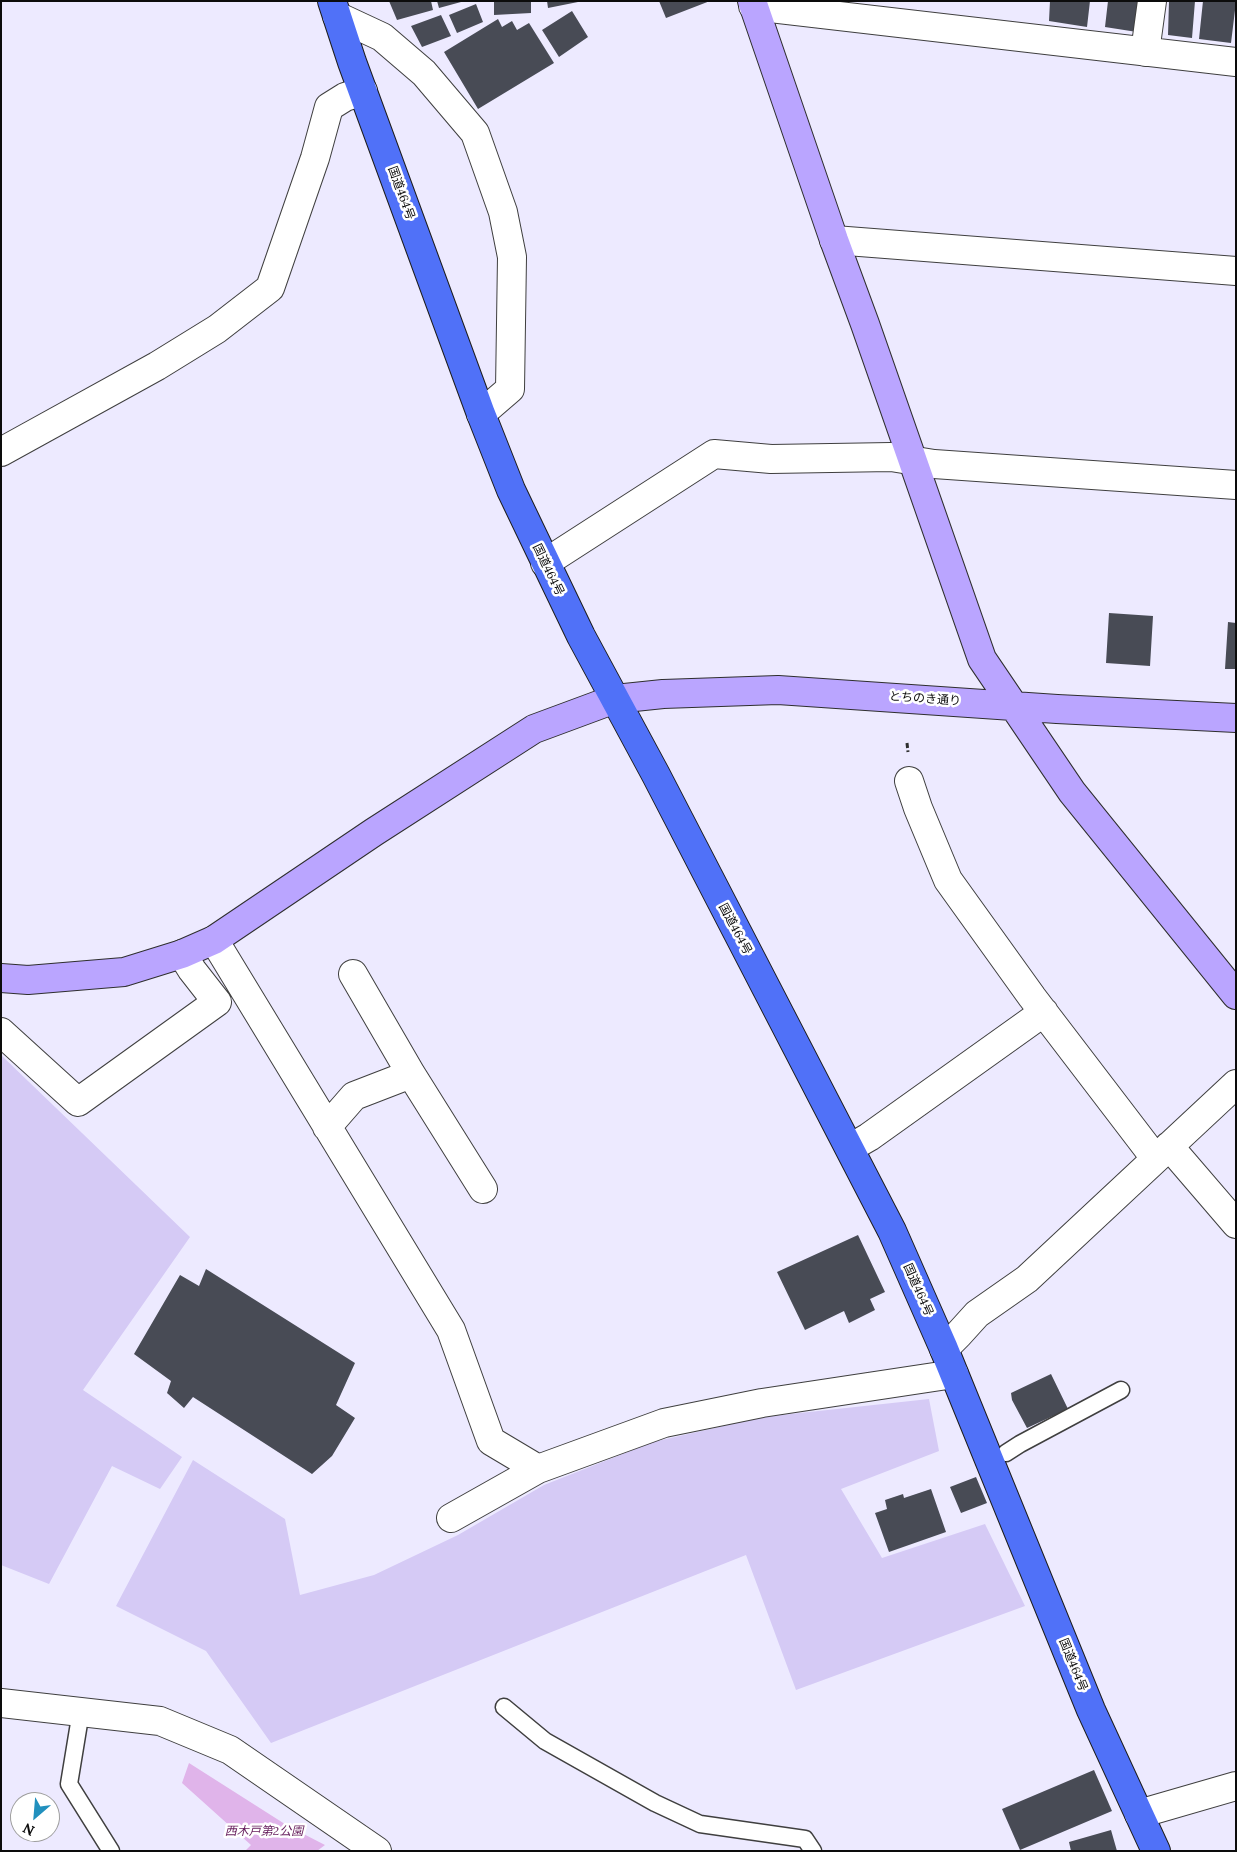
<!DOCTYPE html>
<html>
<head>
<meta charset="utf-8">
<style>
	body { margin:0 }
	#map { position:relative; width:1237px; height:1852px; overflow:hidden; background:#edeaff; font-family:Lora,serif }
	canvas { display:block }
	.frame { position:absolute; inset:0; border:2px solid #0c0c0c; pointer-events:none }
	.north { position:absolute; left:10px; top:1792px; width:50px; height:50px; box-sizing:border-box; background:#fff; border:1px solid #9e9e9e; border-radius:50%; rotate:207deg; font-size:14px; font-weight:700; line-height:20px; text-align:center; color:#0c0c0c }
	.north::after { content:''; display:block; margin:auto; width:18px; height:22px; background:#2190be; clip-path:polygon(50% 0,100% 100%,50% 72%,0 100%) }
</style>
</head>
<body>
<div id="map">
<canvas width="1237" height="1852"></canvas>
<div class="frame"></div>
<div class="north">N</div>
</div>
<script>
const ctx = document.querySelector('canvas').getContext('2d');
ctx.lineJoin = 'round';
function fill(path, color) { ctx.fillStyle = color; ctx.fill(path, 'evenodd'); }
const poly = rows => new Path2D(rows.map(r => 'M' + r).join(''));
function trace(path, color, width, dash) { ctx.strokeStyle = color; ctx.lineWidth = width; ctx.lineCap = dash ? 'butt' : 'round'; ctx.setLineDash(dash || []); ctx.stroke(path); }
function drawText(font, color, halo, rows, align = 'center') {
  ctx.font = font + ' Lora,"Noto Sans JP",serif'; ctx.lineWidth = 5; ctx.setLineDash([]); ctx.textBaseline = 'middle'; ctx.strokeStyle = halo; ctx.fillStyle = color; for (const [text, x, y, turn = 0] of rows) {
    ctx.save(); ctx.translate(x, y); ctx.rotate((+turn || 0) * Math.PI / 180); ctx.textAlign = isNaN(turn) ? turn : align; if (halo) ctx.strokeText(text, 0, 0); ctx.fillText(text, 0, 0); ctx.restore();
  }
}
fill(poly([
	[1,1055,190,1237,83,1390,182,1457,160,1489,112,1466,49,1584,1,1565],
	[929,1399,939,1451,841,1489,882,1558,985,1524,1025,1606,796,1690,746,1555,271,1743,206,1651,116,1606,193,1460,285,1519,300,1595,374,1575,458,1535,544,1485,653,1442,763,1417]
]), '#d5caf5');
fill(poly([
	[189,1763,288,1826,325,1845,317,1851,245,1851,251,1845,182,1783]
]), '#e0b4ea');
fill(poly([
	[389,1,431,1,433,10,397,20],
	[437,1,461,1,461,2,439,8],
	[494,1,531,1,531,13,494,15],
	[547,1,578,1,578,2,548,8],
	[659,1,710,1,666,18],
	[1050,1,1090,1,1087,27,1049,21],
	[1108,1,1141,1,1137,32,1105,27],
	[1169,1,1195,1,1192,38,1168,35],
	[1203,1,1236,2,1231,43,1199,39],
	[476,4,483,22,457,33,449,15],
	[572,11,588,37,559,57,542,30],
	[441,15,451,36,422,47,411,26],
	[498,19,502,27,512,21,517,30,529,23,554,63,478,109,444,52],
	[1109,613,1153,616,1150,666,1106,663],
	[1228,622,1236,623,1236,669,1225,669],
	[858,1235,885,1292,870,1299,875,1310,849,1323,844,1311,805,1330,777,1272],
	[206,1269,355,1363,336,1405,355,1418,332,1456,312,1474,193,1397,184,1408,167,1393,171,1381,134,1354,180,1275,199,1286],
	[1051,1374,1068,1409,1027,1428,1012,1400,1011,1393],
	[976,1477,987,1503,961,1513,950,1487],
	[931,1489,946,1532,889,1552,875,1513,887,1509,885,1500,903,1494,904,1498],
	[1094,1770,1112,1811,1020,1850,1002,1809],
	[1111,1830,1117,1851,1071,1851,1069,1842]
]), '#484b55');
const lane = poly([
	[1006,1453,1020,1444,1121,1390],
	[504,1707,545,1741,655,1803,700,1824,805,1839,813,1851],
	[81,1711,69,1784,111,1851]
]);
const street = poly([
	[753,6,1236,62],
	[337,16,382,37,424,73,475,133,503,212,512,257,510,389,481,414],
	[1145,52,1152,1],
	[834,240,1236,271],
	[1,452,157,366,217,329,270,288,315,158,329,107,345,97,363,91],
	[545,563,714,454,771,459,891,457,934,464,1236,485],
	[909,781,918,808,948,880,1032,997,1155,1158],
	[214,940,451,1330,491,1441,538,1469,664,1423,762,1403,954,1374],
	[353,974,411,1074,483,1189],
	[1,1032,78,1102,217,1002,192,970,182,954],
	[327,1127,354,1096,411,1074],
	[1169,1146,1236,1224],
	[850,1148,869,1137,1044,1012],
	[944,1349,958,1335,977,1314,1027,1279,1236,1084],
	[451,1518,538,1469],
	[1,1703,160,1721,230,1750,377,1851],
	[1139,1814,1236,1786]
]);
const secondary = poly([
	[752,1,834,240,865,324,982,659,1072,792,1236,995],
	[1,978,28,980,124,972,182,954,214,940,374,832,534,729,615,699,663,694,778,690,1057,709,1236,718]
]);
const highway = poly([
	[332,1,352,62,481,414,511,490,581,636,656,775,892,1231,944,1349,1091,1710,1156,1851]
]);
trace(lane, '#3f3f3f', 19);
trace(street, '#3f3f3f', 30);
trace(secondary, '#2e2e2e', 30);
trace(highway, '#1d1d1d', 30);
trace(poly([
	[907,743,908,752]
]), '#2e2e2e', 3, [5, 2.5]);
trace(lane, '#fff', 16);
trace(street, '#fff', 28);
trace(secondary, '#baa5ff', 28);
trace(highway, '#5071f8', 28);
drawText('12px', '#0c0c0c', '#fff', [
	["国道464号",401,193,70],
	["国道464号",548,570,64],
	["とちのき通り",925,699,4],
	["国道464号",735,929,62],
	["国道464号",918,1290,66],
	["国道464号",1073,1665,68]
]);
drawText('italic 12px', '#641b5a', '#fff', [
	["西木戸第2公園",264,1832]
]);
</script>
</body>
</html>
